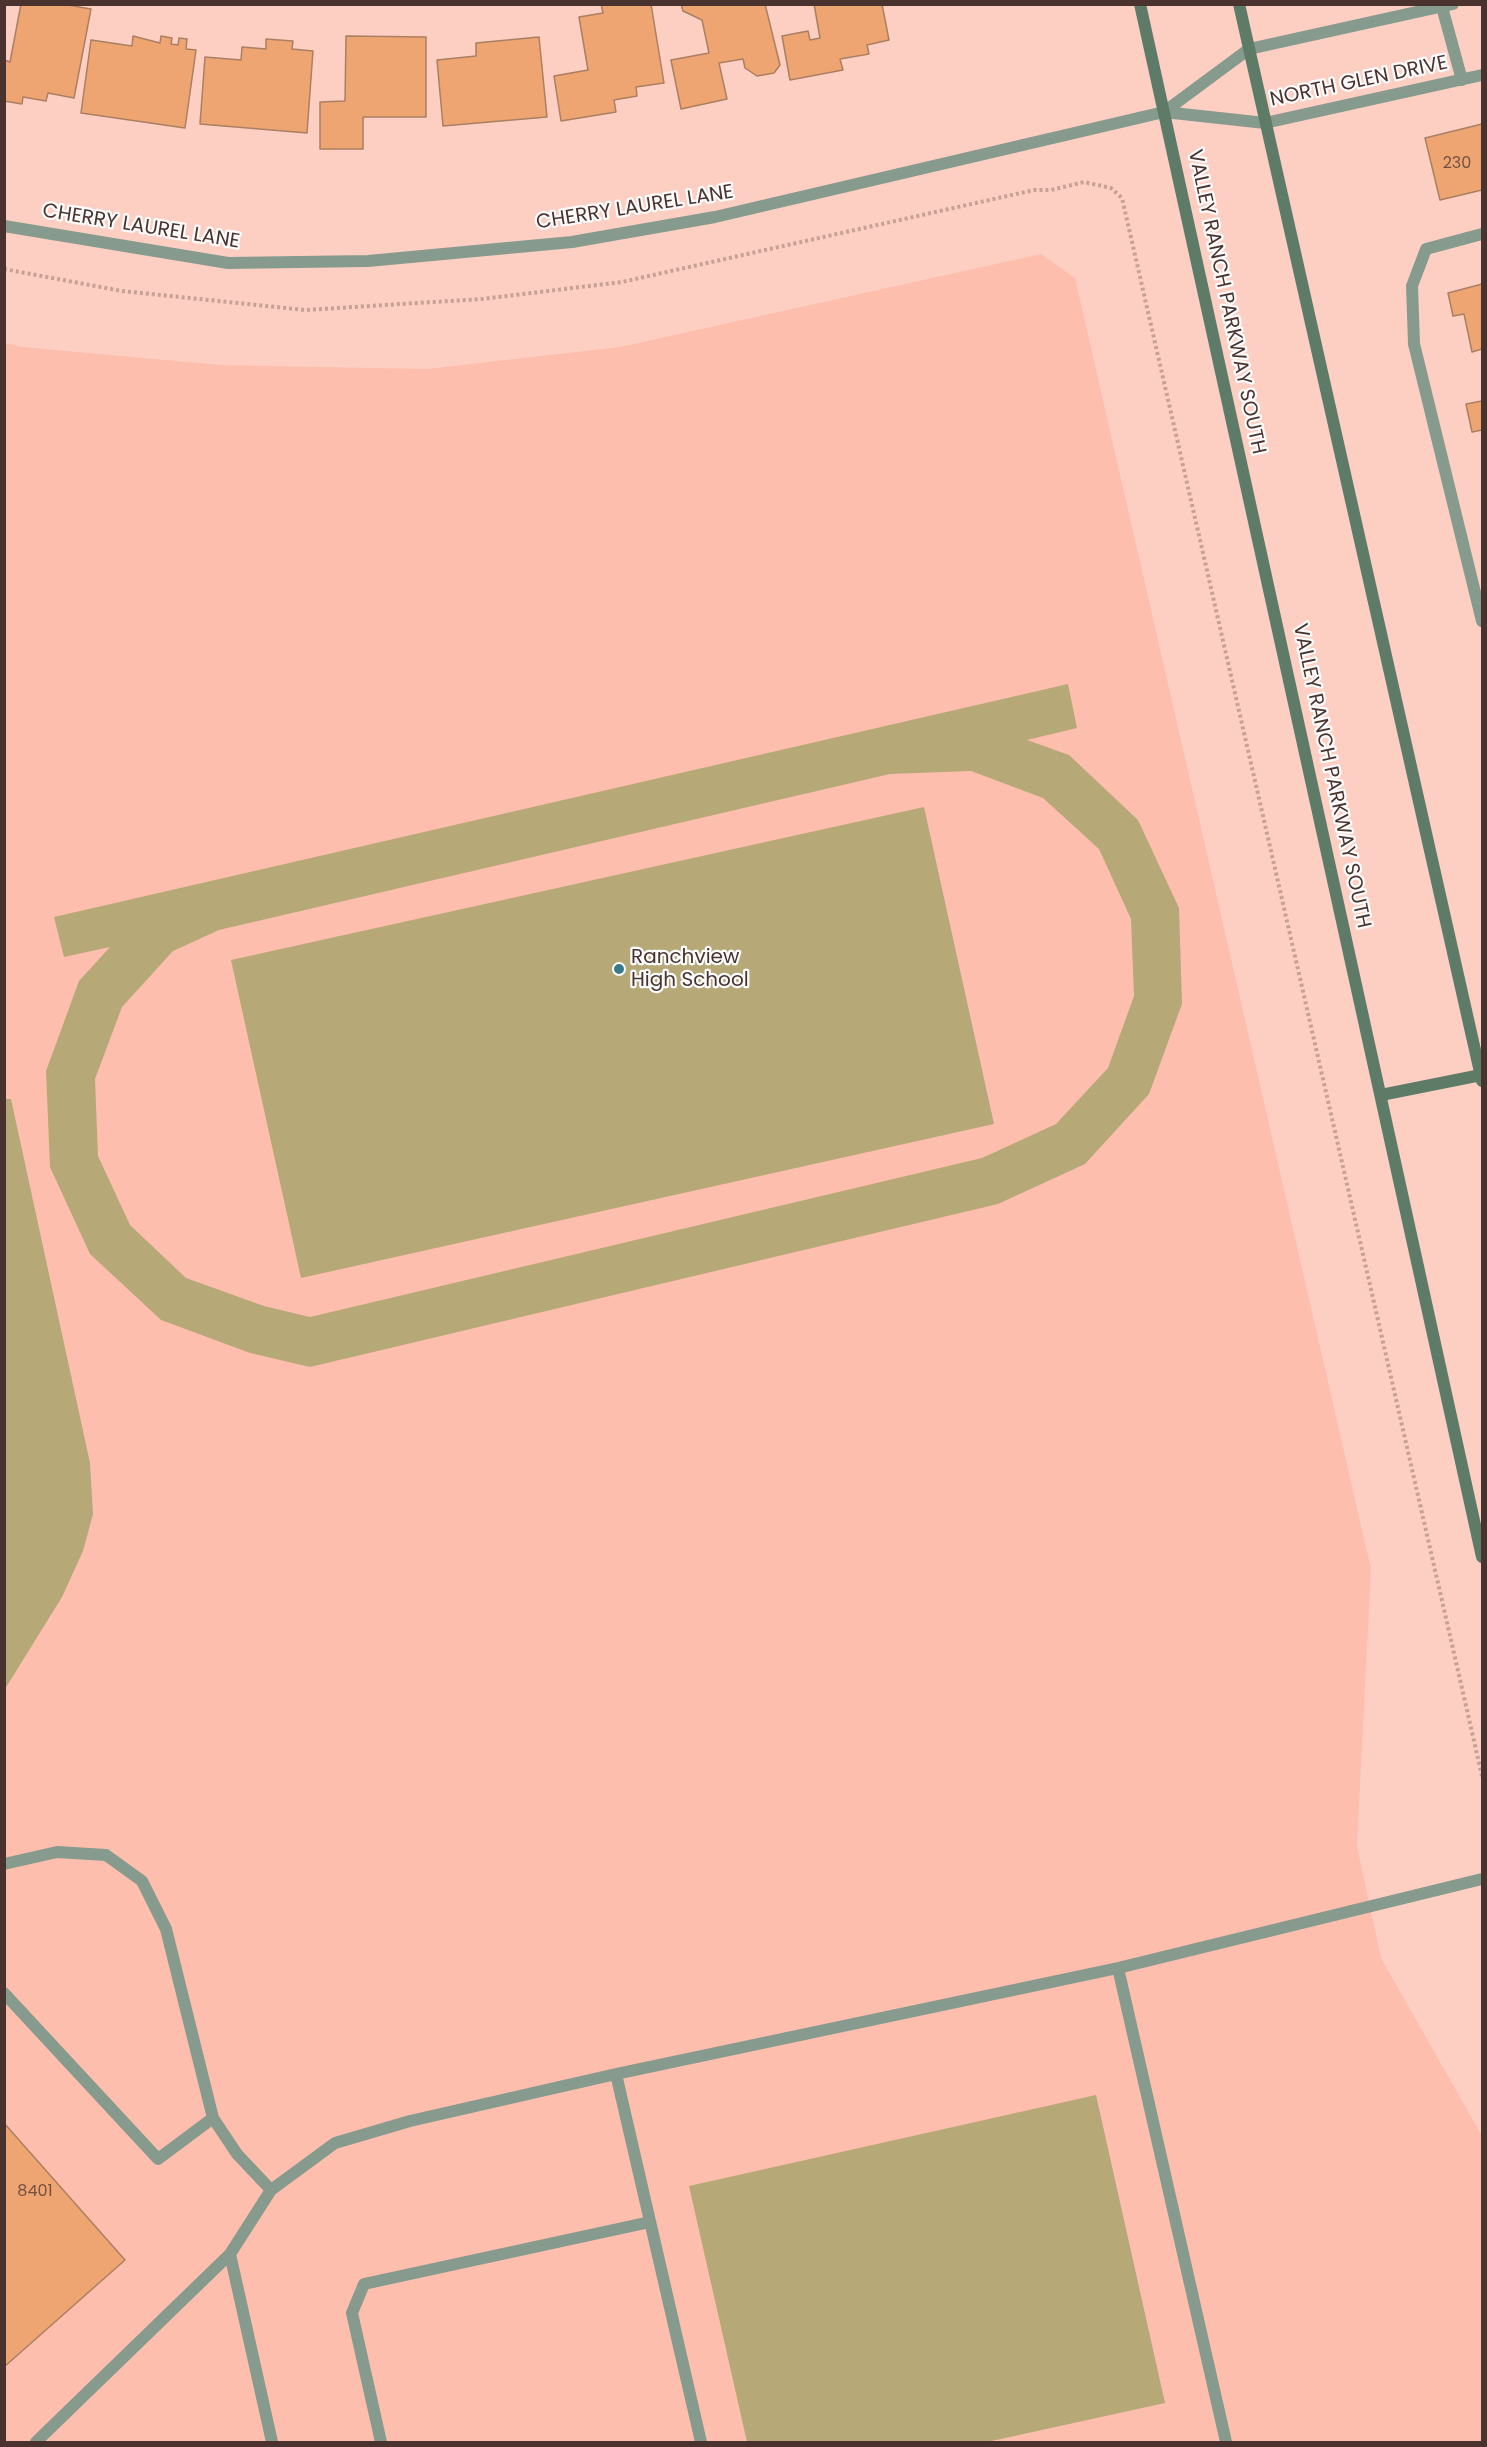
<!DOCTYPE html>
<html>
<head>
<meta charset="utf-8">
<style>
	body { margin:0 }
	#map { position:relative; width:1487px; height:2447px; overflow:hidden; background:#fdcfc3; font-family:Poppins,sans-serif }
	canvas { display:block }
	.frame { position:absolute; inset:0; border:6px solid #4a332e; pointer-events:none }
</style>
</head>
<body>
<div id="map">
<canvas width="1487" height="2447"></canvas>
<div class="frame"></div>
</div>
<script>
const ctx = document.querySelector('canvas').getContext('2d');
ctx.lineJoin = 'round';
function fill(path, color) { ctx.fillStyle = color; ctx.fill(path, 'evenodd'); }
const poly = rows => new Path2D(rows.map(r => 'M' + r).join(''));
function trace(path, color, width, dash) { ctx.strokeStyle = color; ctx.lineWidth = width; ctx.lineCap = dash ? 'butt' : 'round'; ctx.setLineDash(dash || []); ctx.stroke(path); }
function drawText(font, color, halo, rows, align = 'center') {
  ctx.font = font + ' Poppins,sans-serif'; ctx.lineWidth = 4.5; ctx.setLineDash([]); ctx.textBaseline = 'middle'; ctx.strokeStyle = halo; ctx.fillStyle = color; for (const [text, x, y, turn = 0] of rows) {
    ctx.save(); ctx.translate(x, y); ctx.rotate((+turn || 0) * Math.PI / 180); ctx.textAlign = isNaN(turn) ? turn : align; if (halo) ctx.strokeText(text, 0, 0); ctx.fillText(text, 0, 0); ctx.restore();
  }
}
fill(poly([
	[1041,254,1075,278,1371,1569,1357,1846,1381,1958,1482,2136,1482,2442,5,2442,5,343,22,347,220,365,427,369,620,347]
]), '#febead');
fill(poly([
	[1068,684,1077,728,1027,740,1069,755,1138,820,1179,908,1182,1004,1149,1094,1085,1164,998,1204,310,1367,250,1353,161,1320,90,1254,50,1167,46,1071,79,981,110,947,64,957,54,917],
	[971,771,1043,798,1099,849,1131,919,1134,996,1108,1068,1056,1124,982,1158,310,1317,264,1306,186,1278,130,1225,98,1156,95,1079,122,1007,173,951,219,930,890,774],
	[924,807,994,1124,301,1278,231,960],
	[5,1099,11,1099,90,1463,93,1514,83,1551,62,1597,5,1689],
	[1096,2095,1165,2403,987,2442,747,2442,689,2186]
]), '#b6a977');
const building = poly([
	[21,4,62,4,91,9,74,98,48,93,46,101,23,97,22,104,4,101,4,60,10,62,21,4],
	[601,4,651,4,664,83,636,87,637,96,614,100,616,112,561,121,554,76,588,70,579,17,603,13,601,4],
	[681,4,765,4,780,65,774,73,757,76,745,68,743,59,719,63,727,99,681,109,671,60,709,53,702,20,683,11,681,4],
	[814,4,882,4,889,40,867,45,869,54,840,59,843,70,790,80,782,36,808,31,810,40,820,38,814,4],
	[133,36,160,43,161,36,172,38,171,44,178,45,179,38,187,39,186,49,196,50,185,128,81,113,91,40,132,46,133,36],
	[346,36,426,37,426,117,363,117,363,149,320,149,320,102,345,101,346,36],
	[539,37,547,117,443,126,437,60,476,56,476,43,539,37],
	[266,39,293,41,292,49,313,51,307,133,200,124,205,57,241,60,242,47,266,49,266,39],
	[1482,124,1482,190,1440,200,1425,138,1482,124],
	[1482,284,1482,349,1472,352,1464,314,1453,316,1448,293,1482,284],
	[1482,401,1482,430,1472,432,1466,404,1482,401],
	[4,2123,125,2260,4,2367,4,2123]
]);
fill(building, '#eea572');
trace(building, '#ab7f62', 1.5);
trace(poly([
	[4,269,122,291,305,310,482,299,622,282,1034,190,1051,190,1084,182,1111,188,1122,198,1482,1776]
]), '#c7a096', 4, [3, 3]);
trace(poly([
	[1482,234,1426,249,1412,286,1414,344,1482,621],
	[4,1864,57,1852,106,1855,142,1881,166,1929,213,2118,237,2154,271,2190,335,2143,410,2121,616,2074,1118,1968,1482,1879],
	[1118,1968,1226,2442],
	[4,1993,158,2159,213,2118],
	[616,2074,701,2442],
	[230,2254,271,2190],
	[36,2442,230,2254,272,2442],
	[381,2442,352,2313,364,2284,650,2222]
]), '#869b8d', 12);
trace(poly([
	[1442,7,1462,80],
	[1164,112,1249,49,1453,4],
	[4,226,228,263,368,261,572,242,715,217,1164,112,1265,123,1482,75]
]), '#869b8d', 12);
trace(poly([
	[1140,4,1482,1557],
	[1239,4,1482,1081],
	[1381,1095,1481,1075]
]), '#5d7b67', 12);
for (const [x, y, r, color] of [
	[619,969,6,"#377b8a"]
]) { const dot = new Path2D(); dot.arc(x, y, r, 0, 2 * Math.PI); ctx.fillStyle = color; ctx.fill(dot); trace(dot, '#fcfcfc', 2); }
drawText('16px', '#73503f', null, [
	["230",1457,164],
	["8401",35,2192]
]);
drawText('20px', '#4a332e', '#fcfcfc', [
	["NORTH GLEN DRIVE",1359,82,-12],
	["CHERRY LAUREL LANE",635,208,-9],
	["CHERRY LAUREL LANE",141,227,9],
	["VALLEY RANCH PARKWAY SOUTH",1226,302,78],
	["VALLEY RANCH PARKWAY SOUTH",1331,776,78]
]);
drawText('20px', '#4a332e', '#fcfcfc', [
	["Ranchview",631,958],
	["High School",631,981]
], 'left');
</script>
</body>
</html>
